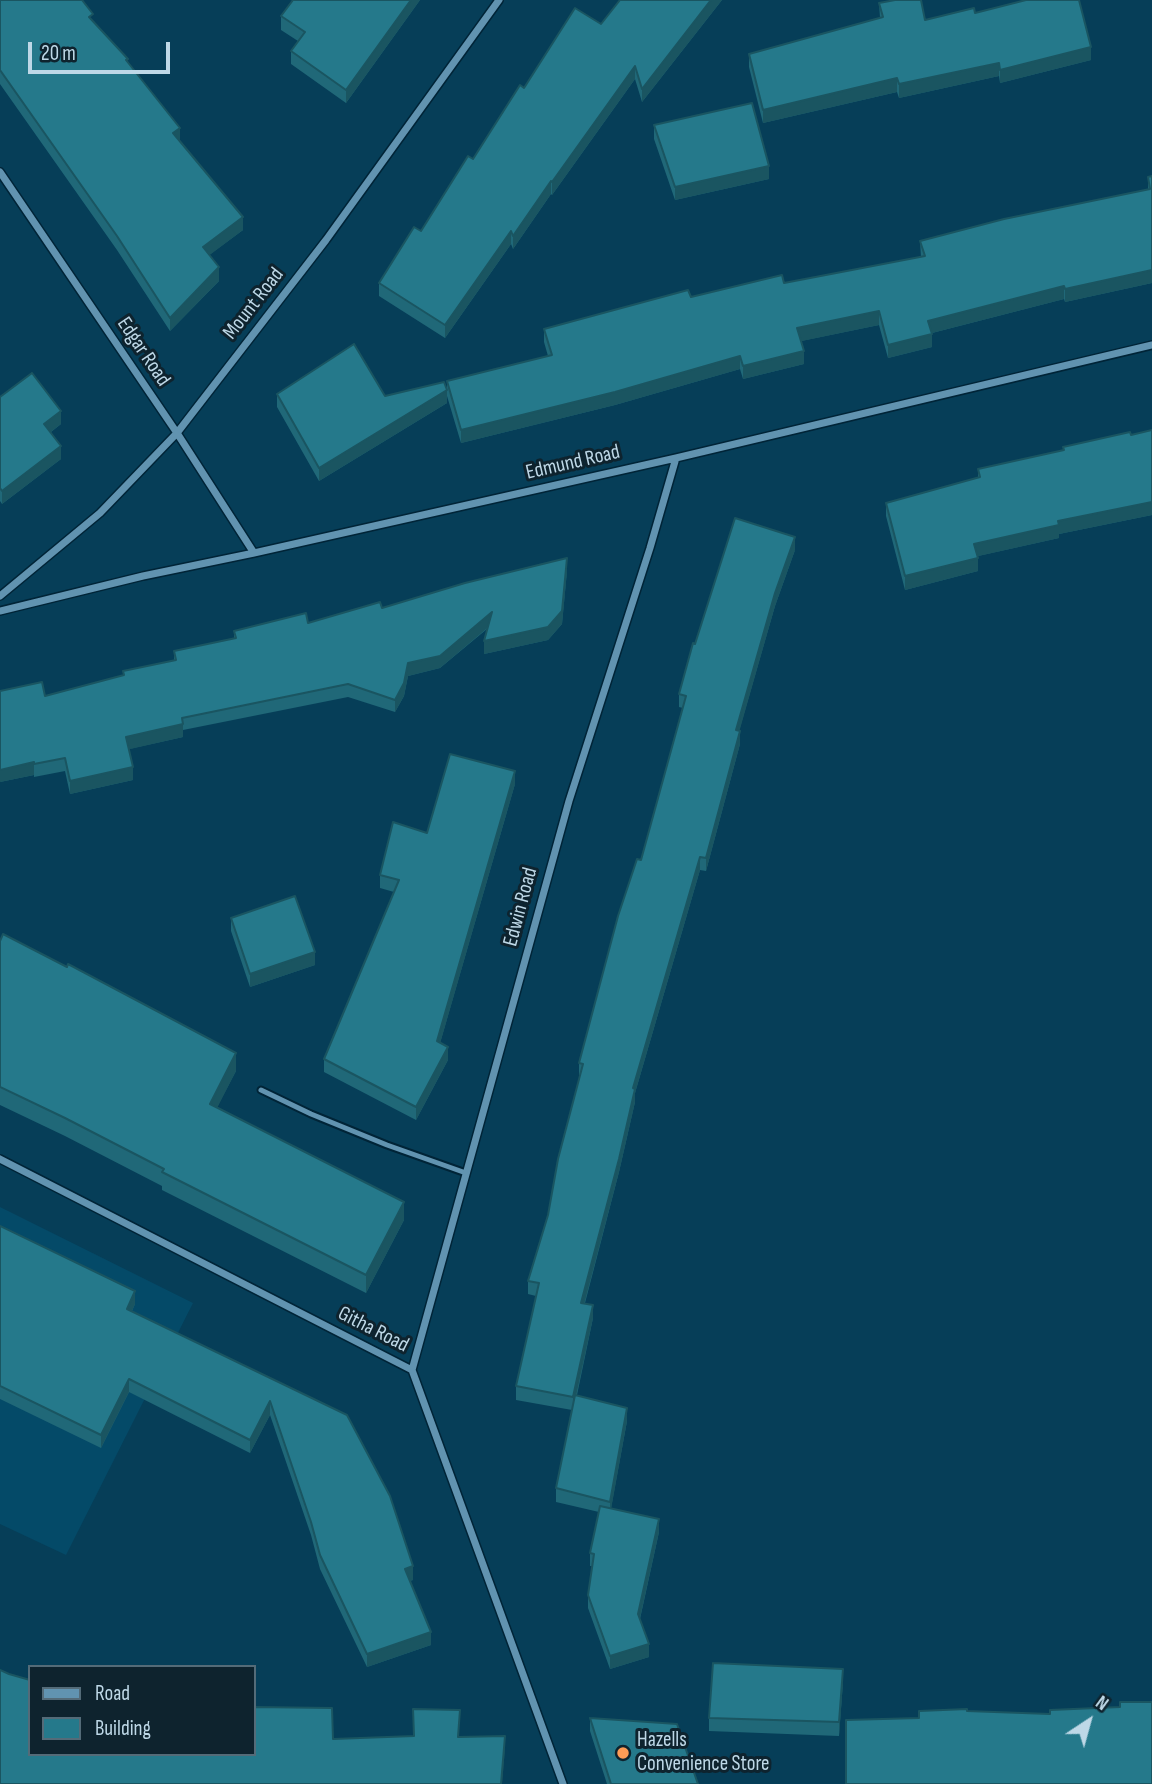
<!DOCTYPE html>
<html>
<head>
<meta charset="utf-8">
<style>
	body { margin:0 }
	#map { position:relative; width:1152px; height:1784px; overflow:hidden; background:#063e58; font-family:"Sofia Sans Condensed",sans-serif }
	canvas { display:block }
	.legend { position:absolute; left:28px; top:1665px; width:228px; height:91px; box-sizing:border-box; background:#0e232e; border:2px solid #546b78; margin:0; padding:9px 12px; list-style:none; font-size:21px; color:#bed8e7 }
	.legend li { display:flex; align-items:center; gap:14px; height:35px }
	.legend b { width:35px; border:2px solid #546b78 }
	.north { position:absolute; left:1054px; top:1686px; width:70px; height:70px; -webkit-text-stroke:5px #0e232e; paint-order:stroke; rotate:36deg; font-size:19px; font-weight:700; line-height:28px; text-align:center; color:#bed8e7 }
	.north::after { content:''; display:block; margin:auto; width:24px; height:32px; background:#bed8e7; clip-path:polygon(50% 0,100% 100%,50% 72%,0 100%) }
	.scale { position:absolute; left:28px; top:42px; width:142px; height:32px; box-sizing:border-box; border:4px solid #bed8e7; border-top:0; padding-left:9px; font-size:21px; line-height:24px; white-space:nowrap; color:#bed8e7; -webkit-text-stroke:5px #0e232e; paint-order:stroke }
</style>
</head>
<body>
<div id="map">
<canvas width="1152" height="1784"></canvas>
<ul class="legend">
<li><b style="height:9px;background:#6193b0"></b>Road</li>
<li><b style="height:19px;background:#25798b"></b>Building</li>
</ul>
<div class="north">N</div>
<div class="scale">20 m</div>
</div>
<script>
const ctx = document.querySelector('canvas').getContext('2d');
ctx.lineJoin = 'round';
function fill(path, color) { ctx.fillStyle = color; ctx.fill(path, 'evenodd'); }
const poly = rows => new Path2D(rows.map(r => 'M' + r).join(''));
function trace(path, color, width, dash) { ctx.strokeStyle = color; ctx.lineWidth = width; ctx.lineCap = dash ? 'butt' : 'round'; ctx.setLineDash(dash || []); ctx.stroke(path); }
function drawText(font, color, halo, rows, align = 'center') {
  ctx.font = font + ' "Sofia Sans Condensed",sans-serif'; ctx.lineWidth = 6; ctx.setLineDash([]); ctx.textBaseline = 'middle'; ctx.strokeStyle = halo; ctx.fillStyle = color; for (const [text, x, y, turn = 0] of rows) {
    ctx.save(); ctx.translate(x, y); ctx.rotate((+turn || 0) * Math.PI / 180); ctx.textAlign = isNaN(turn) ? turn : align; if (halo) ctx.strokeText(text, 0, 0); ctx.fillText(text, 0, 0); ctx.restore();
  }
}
fill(poly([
	[0,1207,193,1303,66,1555,0,1524]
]), '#044a68');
const lane = poly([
	[261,1090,311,1114,387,1145,466,1173]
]);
const street = poly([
	[0,172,177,433,254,553],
	[0,596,100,513,177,433,326,240,499,0],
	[0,611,143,576,254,553,676,458,1152,345],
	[0,1159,412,1370,563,1784],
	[412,1370,569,801,650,548,676,458]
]);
trace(lane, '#002437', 9);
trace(street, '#002437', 10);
trace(lane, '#6193b0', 5);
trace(street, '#6193b0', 7);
fill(poly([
	[0,0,93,21,128,62,180,141,179,141,243,230,209,255,219,281,170,331,117,250,0,84],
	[420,0,346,103,291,64,291,51,298,41,281,30,281,16],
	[620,0,722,0,642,102,635,79,552,195,551,194,513,249,511,244,445,338,379,296,379,283,421,231,524,88,601,24],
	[879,3,925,20,975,13,1091,60,1000,83,999,76,899,98,897,92,763,123,749,67,749,54,880,18],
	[654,125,769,179,675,200,654,139],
	[1152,176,1152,283,1065,302,1064,299,932,333,932,347,888,358,879,325,801,341,804,364,743,379,740,369,615,405,461,443,447,396,447,403,319,481,277,407,277,394,385,396,447,388,447,381,548,356,544,342,544,329,691,297,784,283,921,257,920,241,1148,190,1148,177],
	[0,397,61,424,51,432,61,459,2,504,0,501],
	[1152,430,1152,515,1059,534,1059,538,978,556,978,571,905,590,886,516,886,503,978,478,978,469,1063,450,1063,447,1131,435],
	[795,550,775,606,739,731,740,744,706,871,700,870,635,1093,635,1102,619,1172,585,1303,593,1318,577,1395,627,1421,611,1508,659,1532,640,1619,649,1657,610,1669,588,1608,588,1595,592,1566,590,1566,590,1553,599,1512,556,1502,556,1488,572,1410,516,1400,516,1386,536,1296,528,1294,528,1281,548,1215,580,1076,579,1076,579,1063,641,860,683,708,679,707,679,694,695,644],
	[567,571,562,624,548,640,484,654,487,629,440,668,408,676,404,696,395,712,348,697,183,730,183,737,129,749,133,780,70,794,65,771,34,777,34,775,0,782,123,675,123,671,174,661,174,651,234,639,234,631,308,623],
	[515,784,440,1043,448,1060,416,1120,324,1072,324,1059,394,892,380,888,380,875,427,833],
	[231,918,315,965,250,987,231,931],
	[0,941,236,1071,217,1107,404,1220,366,1293,162,1190,162,1186,65,1136,0,1105],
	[0,1226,135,1304,132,1311,347,1415,413,1580,410,1581,431,1645,367,1667,320,1569,311,1535,270,1415,250,1453,129,1392,101,1448,0,1399],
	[843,1682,839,1736,709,1731,709,1718],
	[590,1718,698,1784,607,1784,590,1731]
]), '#206878');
fill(poly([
	[411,0,420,0,346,103,346,90],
	[711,0,722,0,642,102,642,89],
	[1091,47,1091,60,1000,83,1000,70],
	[999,63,999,76,899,98,899,84],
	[635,66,635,79,552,195,552,182],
	[897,78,897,92,763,123,763,110],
	[180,128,180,141,173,146,173,133],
	[769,166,769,179,675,200,675,187],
	[551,181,551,194,513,249,513,236],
	[243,217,243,230,203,260,203,247],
	[511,231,511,244,445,338,445,325],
	[219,267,219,281,170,331,170,318],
	[1152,270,1152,283,1065,302,1065,289],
	[1064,286,1064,299,928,334,928,321],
	[879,311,879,325,797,342,797,328],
	[932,334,932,347,888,358,888,345],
	[804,351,804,364,743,379,743,366],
	[740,356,740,369,615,405,461,443,461,430],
	[447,390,447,403,319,481,319,468],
	[61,411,61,424,44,437,44,424],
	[61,446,61,459,2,504,2,491],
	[1152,502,1152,515,1059,534,1059,538,974,557,974,544,1058,521],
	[795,537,795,550,775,606,736,743,736,730,775,593],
	[567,558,567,571,562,624,548,640,484,654,484,641],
	[978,558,978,571,905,590,905,576],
	[492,612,492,624,440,668,408,676,404,696,395,712,395,700,408,663],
	[183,724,183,737,126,750,126,737],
	[740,731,740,744,706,871,706,858],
	[34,762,34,775,0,782,0,770],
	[133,767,133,780,70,794,70,781],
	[515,771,515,784,437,1054,437,1041],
	[700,857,700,870,635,1093,635,1102,619,1172,581,1316,581,1303,633,1088],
	[315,952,315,965,250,987,250,974],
	[448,1047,448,1060,416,1120,416,1107],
	[236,1053,236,1071,210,1122,210,1104],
	[404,1202,404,1220,366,1293,366,1275],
	[135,1291,135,1304,127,1322,127,1309],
	[593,1305,593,1318,573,1410,573,1397],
	[129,1379,129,1392,101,1448,101,1435],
	[270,1401,270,1415,250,1453,250,1440],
	[627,1408,627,1421,610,1515,610,1502],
	[659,1519,659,1532,638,1627,638,1614],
	[413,1566,413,1580,405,1582,405,1569],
	[431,1632,431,1645,367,1667,367,1654],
	[649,1644,649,1657,610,1669,610,1656],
	[843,1669,843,1682,839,1736,839,1722],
	[505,1736,505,1749,502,1784,501,1784]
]), '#1a5561');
const building = poly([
	[0,0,82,0,93,14,89,17,128,59,126,60,180,128,173,133,243,217,203,247,219,267,170,318,117,236,0,70,0,0],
	[293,0,411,0,346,90,291,51,305,32,281,16,293,0],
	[620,0,711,0,642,89,635,66,552,182,551,181,513,236,511,231,445,325,379,283,414,227,421,231,468,156,473,159,520,85,524,88,575,8,601,24,620,0],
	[895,0,921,0,925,20,974,8,975,13,1026,0,1079,0,1091,47,1000,70,999,63,899,84,897,78,763,110,749,54,883,17,879,3,895,0],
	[752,103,769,166,675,187,654,125,752,103],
	[1152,176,1152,270,1065,289,1064,286,928,321,932,334,888,345,879,311,797,328,804,351,743,366,740,356,615,392,461,430,447,381,552,355,544,329,688,290,691,297,782,275,784,283,925,256,920,241,1004,219,1150,189,1148,177,1152,176],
	[354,344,385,396,444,382,447,390,319,468,277,394,354,344],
	[32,373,61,411,44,424,61,446,2,491,0,488,0,397,32,373],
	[1152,430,1152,502,1058,521,1059,525,974,544,978,558,905,576,886,503,980,477,978,469,1064,450,1063,447,1130,432,1131,435,1152,430],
	[735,518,795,537,775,593,736,730,740,731,706,858,700,857,633,1088,635,1089,619,1159,581,1303,593,1305,573,1397,516,1386,539,1283,528,1281,548,1215,558,1159,583,1064,579,1063,618,916,637,859,641,860,686,696,679,694,693,643,695,644,735,518],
	[567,558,562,611,548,627,484,641,492,612,440,656,408,663,404,683,395,700,348,684,182,718,183,724,126,737,133,767,70,781,65,758,34,764,34,762,0,770,0,691,42,682,45,696,124,675,123,671,176,660,174,651,236,638,234,631,306,613,308,623,380,602,382,608,465,583,567,558],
	[450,754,515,771,437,1041,448,1047,416,1107,324,1059,399,880,380,875,393,822,427,833,450,754],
	[295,896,315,952,250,974,231,918,295,896],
	[3,934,67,967,68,964,236,1053,210,1104,404,1202,366,1275,162,1172,164,1169,65,1118,0,1087,0,941,3,934],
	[0,1226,135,1291,127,1309,347,1415,390,1496,413,1566,405,1569,431,1632,367,1654,320,1555,311,1522,270,1401,250,1440,129,1379,101,1435,0,1386,0,1226],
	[575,1395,627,1408,610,1502,556,1488,575,1395],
	[600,1506,659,1519,638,1614,649,1644,610,1656,588,1595,594,1554,590,1553,600,1506],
	[713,1663,843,1669,839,1722,709,1718,713,1663],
	[0,1670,9,1674,30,1680,30,1754,254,1754,254,1707,332,1708,333,1739,414,1736,413,1709,460,1710,458,1737,505,1736,501,1784,0,1784,0,1670],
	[1120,1702,1152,1702,1152,1784,846,1784,846,1720,919,1718,919,1711,967,1709,967,1711,1050,1714,1050,1710,1120,1707,1120,1702],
	[590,1718,677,1724,698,1784,611,1784,590,1718]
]);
fill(building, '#25798b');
trace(building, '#1a5561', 2);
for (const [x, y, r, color] of [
	[623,1753,7,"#fd9c56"]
]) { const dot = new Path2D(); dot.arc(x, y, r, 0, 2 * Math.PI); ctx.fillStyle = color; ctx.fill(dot); trace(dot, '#0e232e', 2.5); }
drawText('21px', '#bed8e7', '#0e232e', [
	["Mount Road",254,304,-52],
	["Edgar Road",143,352,56],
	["Edmund Road",573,463,-13],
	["Edwin Road",521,907,-75],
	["Githa Road",373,1330,27]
]);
drawText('21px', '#bed8e7', '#0e232e', [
	["Hazells",637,1741],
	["Convenience Store",637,1765]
], 'left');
</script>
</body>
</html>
